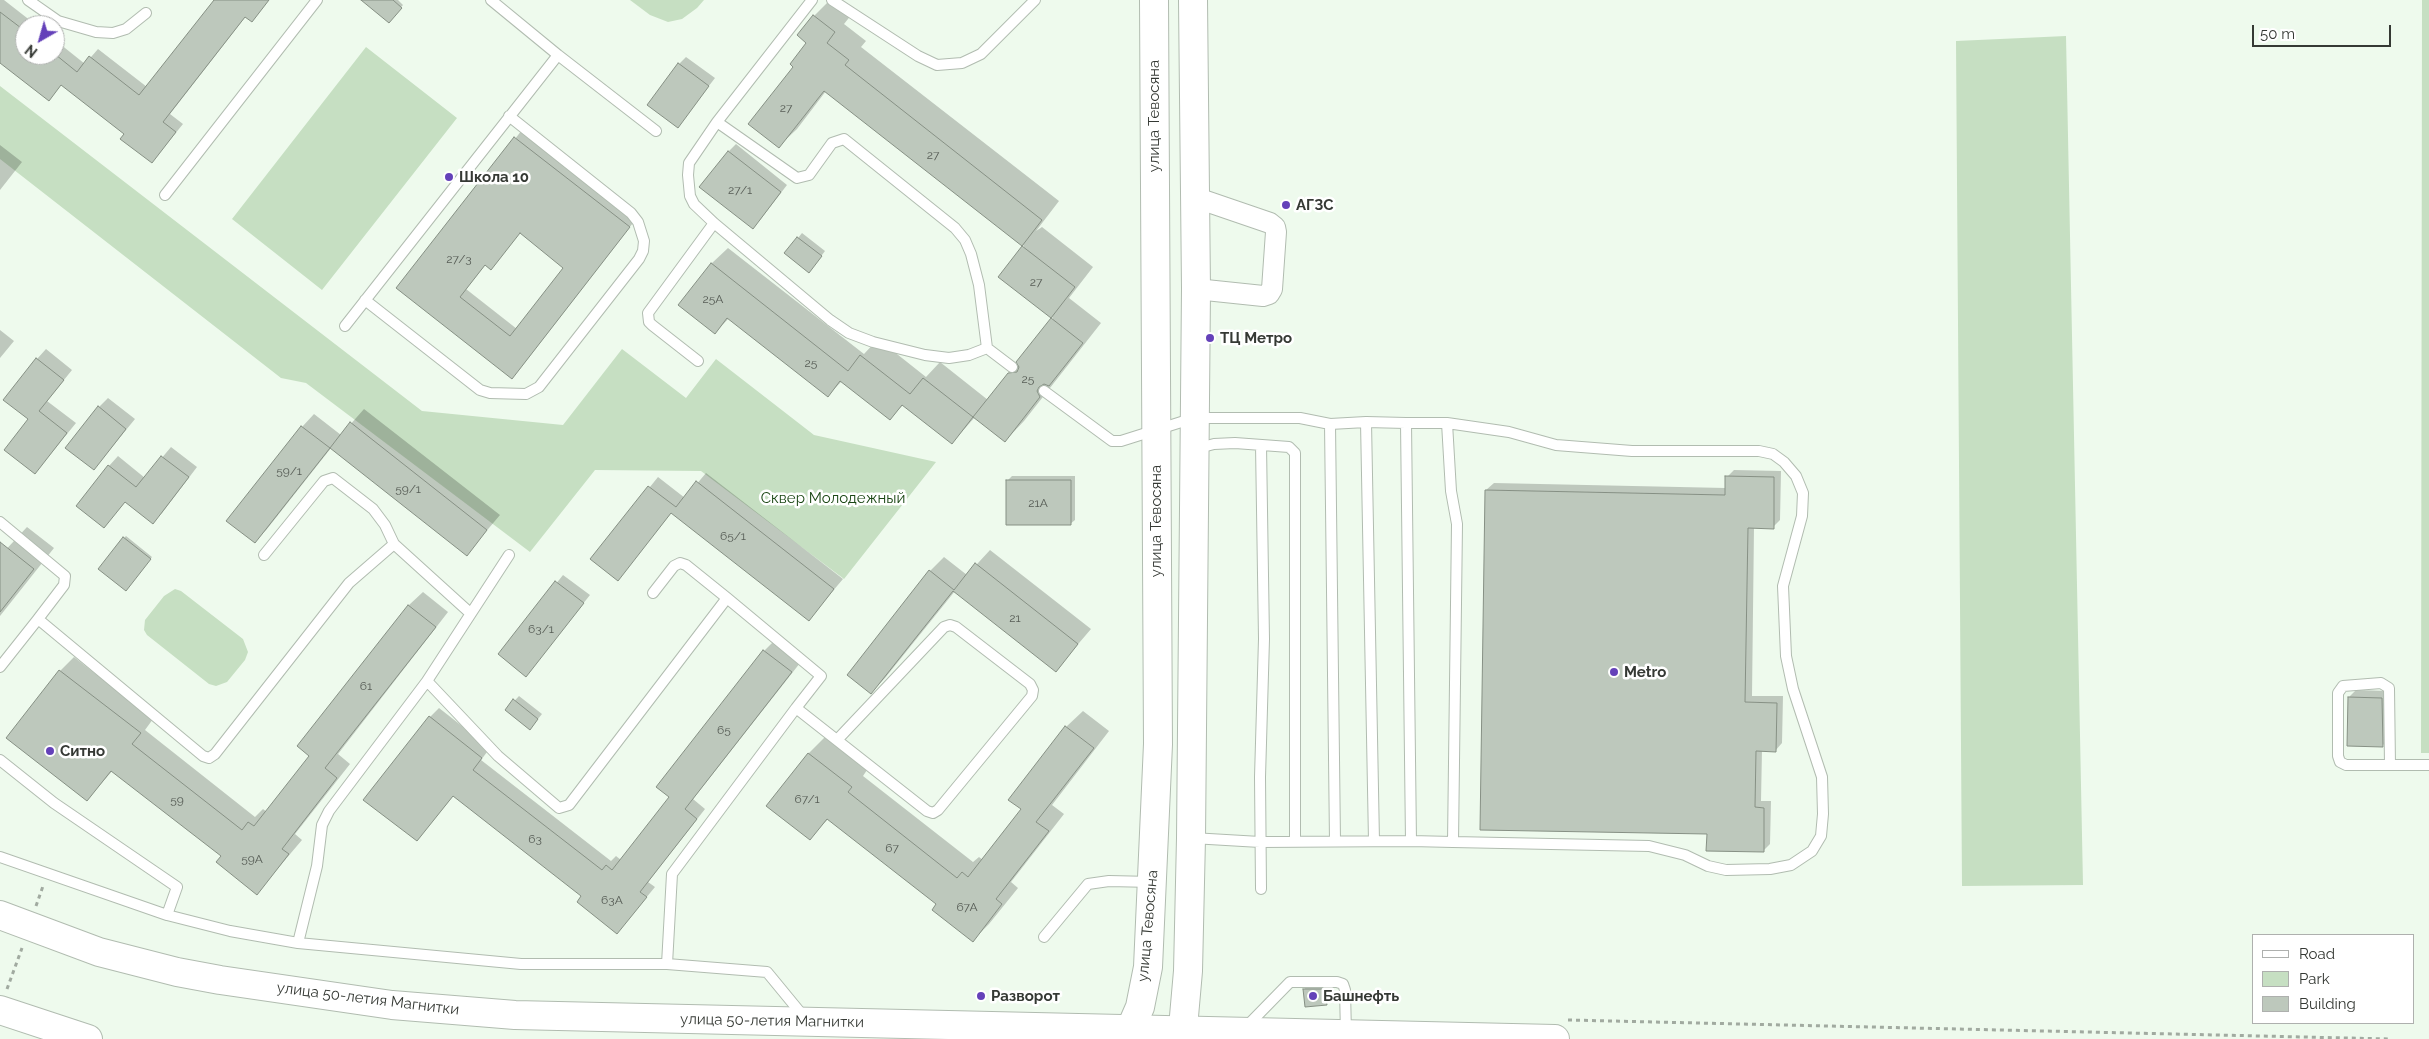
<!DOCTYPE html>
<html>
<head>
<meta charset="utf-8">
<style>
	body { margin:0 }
	#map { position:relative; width:2429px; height:1039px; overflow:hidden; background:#eefaed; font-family:Raleway,sans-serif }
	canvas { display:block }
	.legend { position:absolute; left:2252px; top:934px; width:162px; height:90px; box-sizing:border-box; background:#fff; border:1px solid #aeb0ae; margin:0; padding:6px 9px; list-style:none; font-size:15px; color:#353934 }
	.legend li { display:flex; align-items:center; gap:10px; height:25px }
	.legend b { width:25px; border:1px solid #aeb0ae }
	.north { position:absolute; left:15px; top:15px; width:50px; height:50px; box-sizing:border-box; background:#fff; border:1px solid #aeb0ae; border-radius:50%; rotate:218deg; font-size:14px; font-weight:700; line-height:20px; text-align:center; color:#353934 }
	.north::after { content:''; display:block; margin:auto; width:18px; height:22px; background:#6441b9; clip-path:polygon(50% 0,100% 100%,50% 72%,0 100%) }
	.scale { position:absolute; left:2252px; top:25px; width:139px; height:22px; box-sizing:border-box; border:2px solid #353934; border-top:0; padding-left:6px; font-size:15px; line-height:18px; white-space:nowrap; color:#353934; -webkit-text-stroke:4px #fff; paint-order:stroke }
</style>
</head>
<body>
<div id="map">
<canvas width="2429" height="1039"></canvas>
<ul class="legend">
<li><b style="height:6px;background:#fff"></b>Road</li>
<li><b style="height:14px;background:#c6dfc2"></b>Park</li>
<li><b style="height:14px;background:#bdc8bc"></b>Building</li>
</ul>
<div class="north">N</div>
<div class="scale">50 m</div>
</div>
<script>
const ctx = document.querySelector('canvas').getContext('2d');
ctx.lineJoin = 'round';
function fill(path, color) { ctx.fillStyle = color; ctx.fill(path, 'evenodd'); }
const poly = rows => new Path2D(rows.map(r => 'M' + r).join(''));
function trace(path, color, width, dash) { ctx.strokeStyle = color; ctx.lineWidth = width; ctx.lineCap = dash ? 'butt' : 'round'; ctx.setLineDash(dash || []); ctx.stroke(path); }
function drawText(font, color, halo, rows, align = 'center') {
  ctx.font = font + ' Raleway,sans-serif'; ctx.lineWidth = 5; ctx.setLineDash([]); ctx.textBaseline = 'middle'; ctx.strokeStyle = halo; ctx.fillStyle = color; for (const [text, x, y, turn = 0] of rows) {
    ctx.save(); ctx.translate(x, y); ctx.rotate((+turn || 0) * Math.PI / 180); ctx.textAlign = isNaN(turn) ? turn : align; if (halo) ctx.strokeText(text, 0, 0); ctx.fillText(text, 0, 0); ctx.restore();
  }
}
fill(poly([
	[630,0,704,0,697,8,682,19,668,22,650,15],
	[2422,0,2429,0,2429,753,2421,753],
	[2066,36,2083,885,1962,886,1956,41],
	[366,47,457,118,322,290,232,219],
	[0,86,422,411,563,425,622,349,686,398,716,359,814,435,936,462,844,579,701,471,595,470,530,552,306,383,281,378,0,159],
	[175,589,181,591,243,639,248,652,245,660,227,682,216,686,209,684,147,635,144,630,145,620,164,596]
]), '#c6dfc2');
fill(poly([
	[0,0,4,0,36,25,25,25,25,55,55,55,55,40,85,64,98,49,147,87,213,3,213,0,269,0,251,21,246,16,170,114,183,124,152,162,126,134,62,84,49,99,0,61],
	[365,0,398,0,403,5,389,21],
	[830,0,852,14,844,24,866,41,861,47,1059,201,1036,231,1042,227,1093,267,1069,298,1101,323,1024,421,1005,441,975,417,952,443,903,405,890,418,842,381,828,395,729,318,715,333,711,264,728,248,864,354,878,339,926,377,940,362,988,400,1053,318,1000,276,1024,246,826,91,797,129,779,146,795,67,808,43,814,16],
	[686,57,715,78,678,126,679,64],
	[522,130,636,219,519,370,398,288],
	[520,232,565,267,517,329,466,289,486,264,491,268,498,261],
	[736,144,787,185,760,220,729,151],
	[0,145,22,162,0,190],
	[802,233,825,251,813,267,786,253],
	[0,330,14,341,0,358],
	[46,349,72,370,47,401,76,423,35,473,30,419,37,359],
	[108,398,135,419,94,469,99,407],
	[364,409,500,515,467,554,331,448,267,529,255,542,302,427,314,414,341,435],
	[171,447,197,467,162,513,152,522,126,501,104,526,109,466,118,456,145,478],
	[1734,470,1781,471,1780,520,1773,527,1754,527,1752,696,1783,696,1782,743,1775,751,1762,750,1761,801,1771,801,1770,844,1763,851,1708,833,1486,490,1494,483,1726,488,1727,477],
	[706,473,843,579,809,619,672,512,618,579,592,559,658,477,685,498],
	[1012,476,1075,476,1075,520,1070,524,1007,481],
	[27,527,54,548,0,616,0,556],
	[126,536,152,557,128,587,124,538],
	[990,550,1091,629,1056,670,955,591,885,678,871,692,849,675,930,571,944,557,967,575],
	[563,575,590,595,526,675,500,654],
	[423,592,448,612,338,754,350,764,295,834,302,840,257,893,223,856,113,770,87,800,7,738,60,671,74,657,153,719,145,730,255,817,263,809,267,812,311,756,299,746,409,605],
	[773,642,800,663,693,799,705,809,648,882,655,887,617,933,583,896,454,795,417,840,430,717,439,708,490,748,481,760,611,861,616,856,621,860,671,797,764,651],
	[2356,690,2389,691,2389,739,2382,746,2349,697],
	[519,696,542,714,534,724,506,710],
	[1083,711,1109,731,1052,805,1064,814,1011,882,1018,888,989,924,973,940,938,904,829,818,810,838,768,806,809,753,825,737,867,770,863,776,973,862,979,857,983,860,1022,809,1010,799,1066,727],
	[1309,985,1329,985,1330,999,1326,1004,1304,989]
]), '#0003');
const building = poly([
	[214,0,269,0,252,22,245,17,163,122,176,132,152,163,120,139,124,134,61,85,49,101,0,63,0,12,25,31,25,55,56,55,77,72,89,56,139,95,214,0],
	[361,0,393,0,402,8,389,23,361,0],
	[813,15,835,32,827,43,849,60,845,65,1042,220,1022,246,824,91,779,148,748,124,793,67,790,64,806,43,797,35,813,15],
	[678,63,709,86,678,128,647,105,678,63],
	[514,137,630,227,512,379,396,288,514,137],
	[520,233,563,268,510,336,460,297,485,265,491,270,520,233],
	[728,151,781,192,753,229,699,187,728,151],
	[797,237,822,256,809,273,784,253,797,237],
	[1022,246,1075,287,1051,318,998,277,1022,246],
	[711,263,848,371,860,355,910,394,923,378,973,417,952,444,902,405,890,420,840,381,828,397,727,318,715,334,678,305,711,263],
	[1051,318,1083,343,1049,386,1044,384,1039,387,1037,391,1040,397,1005,442,973,417,1008,373,1017,372,1019,367,1016,362,1051,318],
	[36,358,64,380,39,411,67,433,35,474,4,450,28,419,3,400,36,358],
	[98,406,126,429,94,470,65,448,98,406],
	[350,422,487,530,467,556,330,448,350,422],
	[301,426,330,448,255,543,226,521,301,426],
	[161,456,189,477,153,524,125,502,104,528,76,506,108,465,136,487,161,456],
	[1725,476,1774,477,1774,529,1748,528,1745,702,1777,703,1776,752,1756,751,1755,807,1764,808,1764,852,1706,851,1707,834,1480,830,1485,490,1725,495,1725,476],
	[1006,480,1071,480,1071,525,1006,525,1006,480],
	[696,481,834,589,809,621,671,513,618,581,590,559,648,486,676,507,696,481],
	[123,537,151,559,126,591,98,569,123,537],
	[0,542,34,569,0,612,0,542],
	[975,563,1078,644,1056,672,953,591,871,694,847,675,929,570,954,590,975,563],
	[555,581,584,603,526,677,498,654,555,581],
	[408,605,436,627,325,768,337,778,282,849,289,854,257,895,216,862,221,856,111,771,87,801,6,738,59,670,141,733,132,744,242,830,248,822,254,826,309,756,297,746,408,605],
	[763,650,792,672,685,809,697,819,640,892,647,897,617,934,577,902,581,896,453,796,417,841,363,800,429,716,482,758,473,770,602,870,606,865,612,870,669,797,656,787,763,650],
	[2348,697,2382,698,2383,747,2347,746,2348,697],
	[513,699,538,719,530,730,505,710,513,699],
	[1065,726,1094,748,1036,822,1049,831,996,899,1002,904,973,942,932,910,936,904,827,819,810,840,766,806,808,753,852,787,848,792,957,878,962,872,968,877,1021,809,1008,800,1065,726],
	[1303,989,1325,989,1327,1005,1305,1007,1303,989]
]);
fill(building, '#bdc8bc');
trace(building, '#869084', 1);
const lane = poly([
	[28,0,58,21,96,32,113,33,126,29,146,13],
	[491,0,558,55,656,131],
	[812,0,717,122,797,178,809,175,832,143,844,139,955,228,965,240,971,254,979,285,987,348,1012,367],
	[832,0,918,56,937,65,962,63,981,54,1035,0],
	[717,122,689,163,688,175,690,196,694,204,714,223,830,320,849,333,873,342,925,355,949,358,969,355,987,348],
	[165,195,317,0],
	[365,300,480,390,490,393,526,394,539,387,639,259,643,251,644,241,638,222,631,213,509,116],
	[345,326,558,55],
	[698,361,652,325,649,322,648,313,714,223],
	[1044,391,1112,441,1121,441,1194,418,1300,418,1330,424],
	[1406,423,1447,423,1451,491,1457,524,1453,842,1411,841],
	[1447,423,1509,432,1556,445,1632,451,1759,451,1773,454,1784,462,1796,476,1803,493,1802,516,1783,586,1786,656,1793,689,1822,777,1823,814,1821,836,1812,851,1791,865,1770,869,1726,870,1708,866,1685,855,1649,846,1453,842],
	[1195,449,1214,444,1235,443,1289,447,1295,453,1295,842],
	[0,522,65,576,64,585,38,619,203,756,209,758,215,754,349,583,394,544],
	[264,555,324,481,333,478,373,509,385,525,394,544,469,612],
	[509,555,427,681,498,756,559,808,569,805,727,598],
	[653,593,674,566,680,563,686,565,727,598,821,676,796,708],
	[0,667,38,619],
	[0,760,54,803,177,887,167,915],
	[2390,765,2389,688,2381,683,2343,686,2338,693,2338,756,2340,762,2346,765,2429,765],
	[1192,838,1260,842,1411,841,1406,423,1366,422,1374,841],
	[1335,841,1330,424,1366,422],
	[0,857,167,915,230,931,298,943,521,964,667,964,767,972,804,1017],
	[1261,889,1260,777,1264,639,1261,445],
	[1044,937,1088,884,1109,881,1152,882],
	[298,943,317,866,322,825,329,811,427,681],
	[667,964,672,874,796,708,927,811,933,813,938,810,1032,696,1033,690,1030,684,956,627,950,625,944,627,837,740],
	[1246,1027,1290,982,1337,982,1343,984,1345,990,1346,1034]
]);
const street = poly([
	[1194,197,1270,223,1275,227,1276,232,1272,289,1269,294,1263,296,1196,289]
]);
const secondary = poly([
	[1126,1039,1140,1007,1148,967,1158,744,1154,0],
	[1182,1039,1188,971,1191,838,1196,289,1193,0]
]);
const primary = poly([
	[0,915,99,952,177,972,220,980,392,1005,515,1015,1555,1039],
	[0,1010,88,1039]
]);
trace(lane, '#b1bcb0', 12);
trace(street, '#b1bcb0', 22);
trace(secondary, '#b1bcb0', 30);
trace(primary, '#b1bcb0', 30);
trace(poly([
	[36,906,43,886],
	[7,989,22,948],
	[1568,1020,2390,1039]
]), '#a1aaa0', 3, [4, 4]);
trace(lane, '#fff', 10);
trace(street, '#fff', 20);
trace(secondary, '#fff', 28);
trace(primary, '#fff', 28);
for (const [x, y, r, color] of [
	[449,177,5,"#6441b9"],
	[1286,205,5,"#6441b9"],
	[1210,338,5,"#6441b9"],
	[1614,672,5,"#6441b9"],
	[50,751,5,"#6441b9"],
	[981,996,5,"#6441b9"],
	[1313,996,5,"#6441b9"]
]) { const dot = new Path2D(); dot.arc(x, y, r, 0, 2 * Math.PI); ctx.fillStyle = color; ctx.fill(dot); trace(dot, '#fff', 2); }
drawText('12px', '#575d56', null, [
	["27",786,108],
	["27",933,155],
	["27/1",740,190],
	["27/3",459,259],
	["27",1036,282],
	["25А",713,299],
	["25",811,363],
	["25",1028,379],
	["59/1",289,471],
	["59/1",408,489],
	["21А",1038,503],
	["65/1",733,536],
	["21",1015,618],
	["63/1",541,629],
	["61",366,686],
	["65",724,730],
	["67/1",807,799],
	["59",177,800],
	["63",535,839],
	["67",892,848],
	["59А",252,859],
	["63А",612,900],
	["67А",967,907]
]);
drawText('15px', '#353934', '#fff', [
	["улица Тевосяна",1154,116,-90],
	["улица Тевосяна",1156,521,-90],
	["улица Тевосяна",1148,926,-85],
	["улица 50-летия Магнитки",368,999,7],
	["улица 50-летия Магнитки",772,1021,1]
]);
drawText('bold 15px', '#353934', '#fff', [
	["Школа 10",459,177],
	["АГЗС",1296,205],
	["ТЦ Метро",1220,338],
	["Metro",1624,672],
	["Ситно",60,751],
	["Разворот",991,996],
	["Башнефть",1323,996]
], 'left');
drawText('15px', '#1a4714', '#fff', [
	["Сквер Молодежный",833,498]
]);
</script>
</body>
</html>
